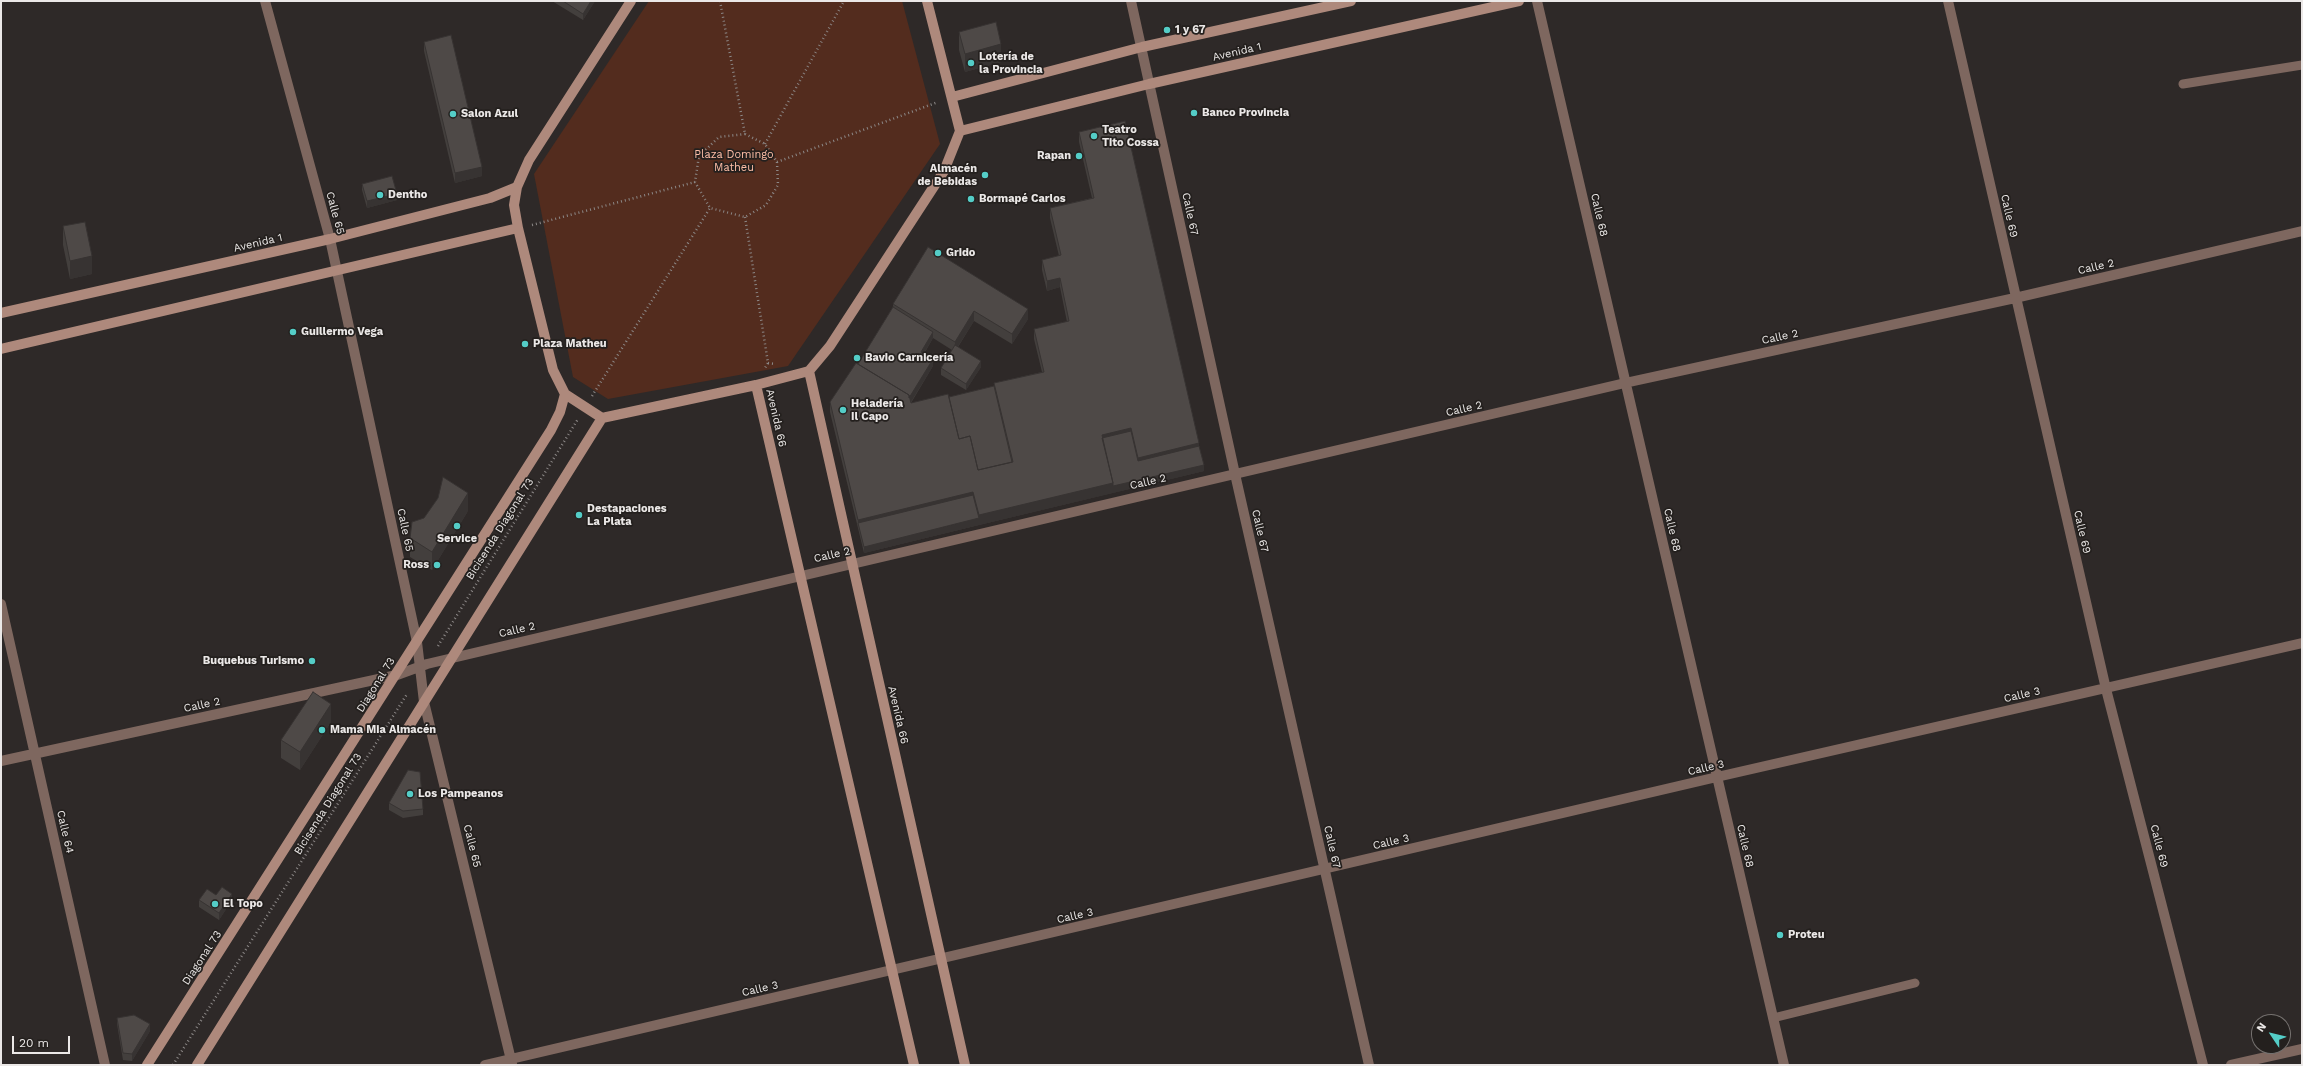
<!DOCTYPE html>
<html>
<head>
<meta charset="utf-8">
<style>
	body { margin:0 }
	#map { position:relative; width:2303px; height:1066px; overflow:hidden; background:#2e2928; font-family:"Work Sans",sans-serif }
	canvas { display:block }
	.frame { position:absolute; inset:0; border:2px solid #ebe8e7; pointer-events:none }
	.north { position:absolute; left:2251px; top:1014px; width:40px; height:40px; box-sizing:border-box; background:#24201e; border:1px solid #74706e; border-radius:50%; rotate:305deg; font-size:11px; font-weight:700; line-height:16px; text-align:center; color:#ebe8e7 }
	.north::after { content:''; display:block; margin:auto; width:14px; height:18px; background:#54cdc7; clip-path:polygon(50% 0,100% 100%,50% 72%,0 100%) }
	.scale { position:absolute; left:12px; top:1036px; width:58px; height:18px; box-sizing:border-box; border:2px solid #ebe8e7; border-top:0; padding-left:5px; font-size:12px; line-height:14px; white-space:nowrap; color:#ebe8e7; -webkit-text-stroke:3px #24201e; paint-order:stroke }
</style>
</head>
<body>
<div id="map">
<canvas width="2303" height="1066"></canvas>
<div class="frame"></div>
<div class="north">N</div>
<div class="scale">20 m</div>
</div>
<script>
const ctx = document.querySelector('canvas').getContext('2d');
ctx.lineJoin = 'round';
function fill(path, color) { ctx.fillStyle = color; ctx.fill(path, 'evenodd'); }
const poly = rows => new Path2D(rows.map(r => 'M' + r).join(''));
function trace(path, color, width, dash) { ctx.strokeStyle = color; ctx.lineWidth = width; ctx.lineCap = dash ? 'butt' : 'round'; ctx.setLineDash(dash || []); ctx.stroke(path); }
function drawText(font, color, halo, rows, align = 'center') {
  ctx.font = font + ' "Work Sans",sans-serif'; ctx.lineWidth = 3.5; ctx.setLineDash([]); ctx.textBaseline = 'middle'; ctx.strokeStyle = halo; ctx.fillStyle = color; for (const [text, x, y, turn = 0] of rows) {
    ctx.save(); ctx.translate(x, y); ctx.rotate((+turn || 0) * Math.PI / 180); ctx.textAlign = isNaN(turn) ? turn : align; if (halo) ctx.strokeText(text, 0, 0); ctx.fillText(text, 0, 0); ctx.restore();
  }
}
fill(poly([
	[649,1,902,1,940,144,788,366,608,399,573,377,534,174]
]), '#532c1e');
trace(poly([
	[720,1,745,134],
	[745,134,765,144,777,162,778,185,766,205,745,217,710,208,695,182,699,156,719,137,745,134],
	[765,144,844,1],
	[777,162,938,102],
	[745,217,768,363,765,368],
	[532,225,695,182],
	[768,363,775,364],
	[592,396,710,208],
	[438,646,578,419],
	[173,1065,407,694]
]), '#8c8887', 2.5, [1, 3]);
trace(poly([
	[2183,84,2302,65],
	[1773,1018,1915,983]
]), '#7e675f', 9);
trace(poly([
	[265,1,330,239,417,642,424,702,512,1064],
	[1131,1,1235,474,1369,1065],
	[1537,1,1784,1065],
	[1948,1,2106,689,2203,1065],
	[1,604,105,1065],
	[1,761,397,675,427,664,1235,474,1625,383,2015,298,2302,231],
	[485,1065,1717,777,2302,643],
	[2231,1065,2302,1049]
]), '#7e675f', 10);
trace(poly([
	[631,1,529,160,517,187,514,205,518,228,553,370,565,394,602,418,756,385,809,371,830,346,944,171,960,131,927,1],
	[952,97,1142,47,1351,1],
	[960,131,1149,84,1519,1],
	[1,313,330,239,490,198,517,187],
	[1,349,518,228],
	[809,371,965,1065],
	[756,385,914,1065],
	[147,1065,551,430,560,412,565,394],
	[197,1065,602,418]
]), '#ae897c', 10);
fill(poly([
	[552,1,595,1,583,20],
	[959,32,1001,62,965,72,959,50],
	[424,42,482,176,455,183,424,51],
	[1079,132,1199,446,1204,471,979,525,864,553,830,412,830,402,858,364,893,307,893,304,928,247,1028,319,1012,344,974,321,958,347,981,367,966,390,941,375,941,368,952,350,933,338,924,354,933,366,911,403,949,397,994,386,994,383,1042,372,1034,339,1034,329,1067,322,1060,287,1047,291,1042,270,1042,260,1059,256,1050,218,1050,208,1092,198,1079,142],
	[362,184,397,200,367,208,362,190],
	[63,226,92,274,70,279,63,245],
	[468,511,432,570,410,557,410,538],
	[331,722,300,770,281,758,281,740],
	[389,803,423,809,423,815,403,818,389,810],
	[216,895,232,900,219,920,199,907,199,900],
	[117,1018,150,1031,132,1061,123,1060,117,1024]
]), '#433f3d');
fill(poly([
	[591,1,595,1,583,20,583,14],
	[1001,44,1001,62,965,72,965,54],
	[482,167,482,176,455,183,455,173],
	[397,194,397,200,367,208,367,201],
	[92,256,92,274,70,279,70,261],
	[1060,278,1060,287,1047,291,1047,281],
	[1028,309,1028,319,1012,344,1012,334],
	[974,311,974,321,955,351,955,342],
	[933,332,933,338,921,358,921,352],
	[933,359,933,366,909,405,909,398],
	[981,361,981,367,966,390,966,384],
	[1131,428,1131,438,1103,444,1102,435],
	[1199,443,1199,453,1138,467,1138,458],
	[1204,465,1204,471,1113,493,1113,486],
	[1113,483,1113,493,979,525,864,553,864,547,979,518,979,515],
	[973,492,973,501,858,523,858,520],
	[468,493,468,511,432,570,432,552],
	[331,704,331,722,300,770,300,752],
	[232,894,232,900,219,920,219,913],
	[150,1024,150,1031,132,1061,132,1054]
]), '#373332');
const building = poly([
	[563,1,591,1,583,14,563,1],
	[996,22,1001,44,965,54,959,32,996,22],
	[451,35,482,167,455,173,424,42,451,35],
	[1125,121,1199,443,1138,458,1131,428,1102,435,1113,483,979,515,973,492,858,520,830,402,856,363,909,395,911,403,948,394,959,439,970,436,978,470,1013,462,994,383,1044,372,1034,329,1069,321,1060,278,1047,281,1042,260,1061,255,1050,208,1094,198,1079,132,1125,121],
	[392,176,397,194,367,201,362,184,392,176],
	[85,222,92,256,70,261,63,226,85,222],
	[928,247,1028,309,1012,334,974,311,955,342,893,304,928,247],
	[893,307,933,332,921,352,933,359,909,398,909,395,858,364,893,307],
	[955,345,981,361,966,384,941,368,955,345],
	[994,386,1012,462,978,470,970,436,959,439,949,397,994,386],
	[1131,431,1138,461,1199,446,1204,465,1113,486,1113,483,1102,438,1131,431],
	[443,477,468,493,432,552,410,538,412,522,424,518,438,498,443,477],
	[973,495,979,518,864,547,858,523,973,495],
	[313,692,331,704,300,752,281,740,313,692],
	[408,770,420,772,423,809,403,811,389,803,408,770],
	[222,887,232,894,219,913,199,900,207,889,216,895,222,887],
	[134,1015,150,1024,132,1054,123,1053,117,1018,134,1015]
]);
fill(building, '#4e4947');
trace(building, '#373332', 1);
for (const [x, y, r, color] of [
	[1167,30,4,"#54cdc7"],
	[971,63,4,"#54cdc7"],
	[1194,113,4,"#54cdc7"],
	[453,114,4,"#54cdc7"],
	[1094,136,4,"#54cdc7"],
	[1079,156,4,"#54cdc7"],
	[985,175,4,"#54cdc7"],
	[380,195,4,"#54cdc7"],
	[971,199,4,"#54cdc7"],
	[938,253,4,"#54cdc7"],
	[293,332,4,"#54cdc7"],
	[525,344,4,"#54cdc7"],
	[857,358,4,"#54cdc7"],
	[843,410,4,"#54cdc7"],
	[579,515,4,"#54cdc7"],
	[457,526,4,"#54cdc7"],
	[437,565,4,"#54cdc7"],
	[312,661,4,"#54cdc7"],
	[322,730,4,"#54cdc7"],
	[410,794,4,"#54cdc7"],
	[215,904,4,"#54cdc7"],
	[1780,935,4,"#54cdc7"]
]) { const dot = new Path2D(); dot.arc(x, y, r, 0, 2 * Math.PI); ctx.fillStyle = color; ctx.fill(dot); trace(dot, '#24201e', 1.5); }
drawText('bold 11px', '#ebe8e7', '#24201e', [
	["1 y 67",1175,30],
	["Lotería de",979,57],
	["la Provincia",979,70],
	["Banco Provincia",1202,113],
	["Salon Azul",461,114],
	["Teatro",1102,130],
	["Tito Cossa",1102,143],
	["Rapan",1071,156,"right"],
	["Almacén",977,169,"right"],
	["de Bebidas",977,182,"right"],
	["Dentho",388,195],
	["Bormapé Carlos",979,199],
	["Grido",946,253],
	["Guillermo Vega",301,332],
	["Plaza Matheu",533,344],
	["Bavio Carnicería",865,358],
	["Heladería",851,404],
	["Il Capo",851,417],
	["Destapaciones",587,509],
	["La Plata",587,522],
	["Service",457,539,"center"],
	["Ross",429,565,"right"],
	["Buquebus Turismo",304,661,"right"],
	["Mama Mia Almacén",330,730],
	["Los Pampeanos",418,794],
	["El Topo",223,904],
	["Proteu",1788,935]
], 'left');
drawText('11px', '#ebe8e7', '#24201e', [
	["Avenida 1",1237,52,-13],
	["Calle 65",335,213,75],
	["Calle 67",1190,214,78],
	["Calle 68",1599,215,77],
	["Calle 69",2009,216,77],
	["Avenida 1",258,243,-13],
	["Calle 2",2096,267,-13],
	["Calle 2",1780,337,-12],
	["Calle 2",1464,409,-13],
	["Avenida 66",776,418,77],
	["Calle 2",1148,482,-13],
	["Bicisenda Diagonal 73",500,529,-58],
	["Calle 65",405,530,78],
	["Calle 68",1672,530,77],
	["Calle 67",1260,531,77],
	["Calle 69",2082,532,77],
	["Calle 2",832,555,-13],
	["Calle 2",517,630,-13],
	["Diagonal 73",376,685,-58],
	["Calle 3",2022,695,-13],
	["Calle 2",202,705,-12],
	["Avenida 66",898,715,77],
	["Calle 3",1706,768,-13],
	["Bicisenda Diagonal 73",328,804,-58],
	["Calle 64",65,832,77],
	["Calle 3",1391,842,-13],
	["Calle 65",472,846,76],
	["Calle 68",1745,846,77],
	["Calle 69",2159,846,76],
	["Calle 67",1332,847,77],
	["Calle 3",1075,916,-13],
	["Diagonal 73",202,958,-57],
	["Calle 3",760,989,-13]
]);
drawText('11px', '#febea7', '#24201e', [
	["Plaza Domingo",734,155],
	["Matheu",734,168]
]);
</script>
</body>
</html>
